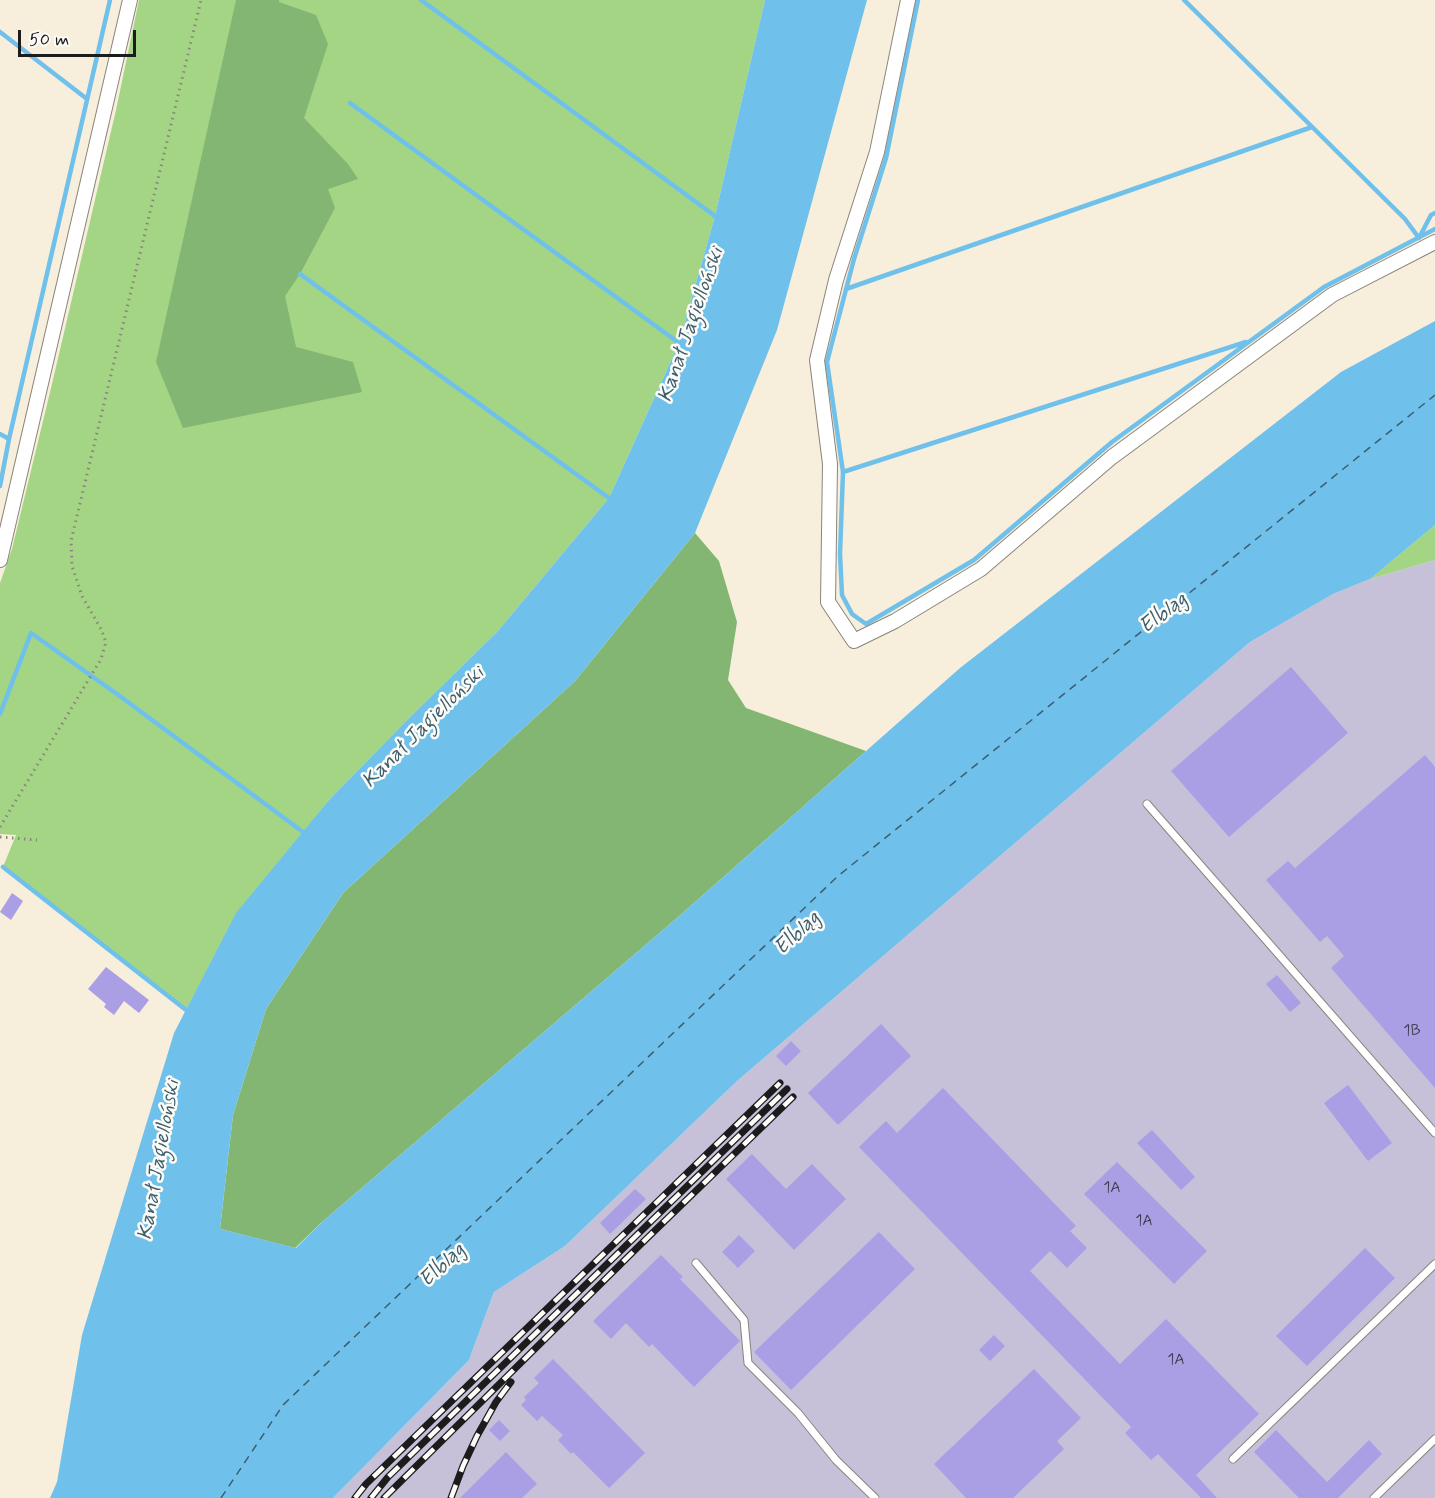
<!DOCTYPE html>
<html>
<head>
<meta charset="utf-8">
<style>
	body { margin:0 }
	#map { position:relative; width:1435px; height:1498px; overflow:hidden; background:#f7eedc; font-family:Mynerve,sans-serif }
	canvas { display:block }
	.scale { position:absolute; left:18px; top:30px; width:118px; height:27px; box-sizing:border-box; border:3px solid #1c1c1c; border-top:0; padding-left:8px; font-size:18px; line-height:21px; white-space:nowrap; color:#1c1c1c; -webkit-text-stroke:4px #fdfcf7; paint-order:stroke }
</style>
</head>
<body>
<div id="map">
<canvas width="1435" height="1498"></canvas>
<div class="scale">50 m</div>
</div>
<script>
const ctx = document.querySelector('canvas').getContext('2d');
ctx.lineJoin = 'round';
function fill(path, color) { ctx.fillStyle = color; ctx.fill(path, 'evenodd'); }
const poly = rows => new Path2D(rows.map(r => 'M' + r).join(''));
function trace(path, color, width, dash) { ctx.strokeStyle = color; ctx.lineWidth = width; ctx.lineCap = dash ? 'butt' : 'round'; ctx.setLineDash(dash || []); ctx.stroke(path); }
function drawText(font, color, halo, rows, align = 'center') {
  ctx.font = font + ' Mynerve,sans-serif'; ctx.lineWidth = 5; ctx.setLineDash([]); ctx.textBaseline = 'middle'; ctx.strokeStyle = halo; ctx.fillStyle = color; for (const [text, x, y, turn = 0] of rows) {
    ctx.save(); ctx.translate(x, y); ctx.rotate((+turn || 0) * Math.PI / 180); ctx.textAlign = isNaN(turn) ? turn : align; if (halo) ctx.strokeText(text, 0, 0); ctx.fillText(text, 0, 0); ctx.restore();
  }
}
fill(poly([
	[1435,560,1435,1498,333,1498,469,1360,494,1292,565,1246,737,1081,1250,642,1333,594,1370,579]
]), '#c7c0d9');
fill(poly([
	[139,0,765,0,715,216,679,343,609,498,497,632,410,717,329,800,309,825,236,914,186,1010,3,867,16,835,0,834,0,583,12,549,52,384,116,110],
	[1435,525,1435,560,1370,579]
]), '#a3d584');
fill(poly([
	[236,0,279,0,279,2,316,15,328,44,304,118,348,164,358,179,328,189,335,208,300,274,285,296,296,347,353,362,362,392,183,428,156,362],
	[695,533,719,561,737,622,728,680,746,708,866,751,677,918,322,1222,295,1248,220,1229,233,1115,266,1009,343,893,575,681]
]), '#82b672');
fill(poly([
	[765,0,867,0,777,330,695,533,575,681,343,893,266,1009,233,1115,220,1229,296,1248,322,1222,677,918,960,668,1341,372,1435,321,1435,525,1370,579,1333,594,1250,642,737,1081,565,1246,494,1292,469,1360,333,1498,50,1498,57,1482,82,1335,174,1033,236,913,329,800,410,717,497,632,609,498,679,343,715,216]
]), '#6fc0eb');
trace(poly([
	[421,0,715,216],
	[918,0,886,158,854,259,827,362,843,472,840,554,842,595,852,614,866,624,974,560,1112,442,1324,287,1435,229],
	[1184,0,1405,219,1419,238,1431,215,1435,213],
	[0,32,87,99],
	[350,103,679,343],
	[300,274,609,498],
	[846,289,1312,127],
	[0,434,9,439],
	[843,472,1246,342],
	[0,486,9,439,110,0],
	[0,714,31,633,117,694,303,832],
	[3,867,186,1010]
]), '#6fc0eb', 4.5);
trace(poly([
	[221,1498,283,1405,838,876,1435,395]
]), '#3d5e6f', 1.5, [8, 6]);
fill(poly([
	[1291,667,1348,733,1229,837,1171,771],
	[1425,755,1435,767,1435,1088,1331,968,1344,956,1327,936,1320,942,1266,880,1288,861,1295,868],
	[12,893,23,901,11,920,0,912],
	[106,967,149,1000,139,1013,124,1001,114,1015,104,1007,106,1004,88,989],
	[1277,975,1301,1003,1290,1012,1266,984],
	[881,1024,911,1056,838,1125,808,1093],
	[791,1041,801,1051,786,1066,776,1056],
	[1348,1085,1392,1143,1368,1161,1324,1103],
	[943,1088,1076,1226,1070,1231,1087,1248,1067,1268,1050,1251,1030,1271,1120,1364,1166,1319,1259,1414,1196,1475,1217,1498,1201,1498,1158,1454,1151,1460,1125,1433,1131,1427,859,1147,886,1121,897,1133],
	[1152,1130,1195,1177,1181,1190,1137,1143],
	[752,1154,786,1189,812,1164,846,1199,794,1250,726,1179],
	[1117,1162,1207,1251,1174,1284,1084,1194],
	[635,1189,646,1199,610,1234,600,1223],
	[879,1232,915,1269,791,1390,754,1352],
	[739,1235,755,1251,738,1268,722,1252],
	[1365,1248,1395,1278,1307,1366,1276,1336],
	[661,1255,683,1277,680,1279,740,1341,694,1387,652,1344,649,1347,626,1323,611,1339,593,1321],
	[994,1335,1005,1346,990,1361,979,1350],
	[553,1359,645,1453,609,1488,573,1452,571,1454,558,1440,563,1435,542,1416,537,1421,521,1405,526,1400,524,1397,539,1383,534,1378],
	[1034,1369,1081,1418,1057,1441,1064,1449,1013,1498,966,1498,934,1464],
	[499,1420,510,1431,500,1441,489,1430],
	[1276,1430,1327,1482,1369,1440,1382,1454,1338,1498,1299,1498,1254,1452],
	[506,1452,537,1484,522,1498,460,1498]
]), '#aa9fe5');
const lane = poly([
	[1147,804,1435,1133],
	[696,1263,744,1320,748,1363,798,1413,836,1460,875,1498],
	[1233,1459,1435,1264],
	[1374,1498,1435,1439]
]);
const street = poly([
	[908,0,877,152,836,280,817,360,830,464,828,602,854,641,895,621,981,569,1112,457,1332,295,1435,242],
	[0,560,130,0]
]);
trace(lane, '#8a857c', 9);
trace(street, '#8a857c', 16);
trace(poly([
	[0,827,101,659,106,642,101,629,82,596,72,566,71,541,201,0],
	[0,837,37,840]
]), '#8a857c', 3, [1.5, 4.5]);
trace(lane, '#fff', 7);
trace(street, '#fff', 14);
const rail = poly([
	[355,1498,366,1484,780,1083],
	[371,1498,388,1477,787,1089],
	[384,1498,640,1245,793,1097],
	[451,1498,463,1466,477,1436,496,1402,511,1382]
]);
trace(rail, '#1c1c1c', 7);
trace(rail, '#fdfcf7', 4.5, [14]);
drawText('16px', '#403d4e', null, [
	["1B",1412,1032],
	["1A",1112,1189],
	["1A",1144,1222],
	["1A",1176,1361]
]);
drawText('italic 21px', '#3d5e6f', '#fdfcf7', [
	["Kanał Jagielloński",692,325,-71],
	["Elbląg",1164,614,-37],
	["Kanał Jagielloński",424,728,-45],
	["Elbląg",798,934,-43],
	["Kanał Jagielloński",160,1160,-80],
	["Elbląg",443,1266,-43]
]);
</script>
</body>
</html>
